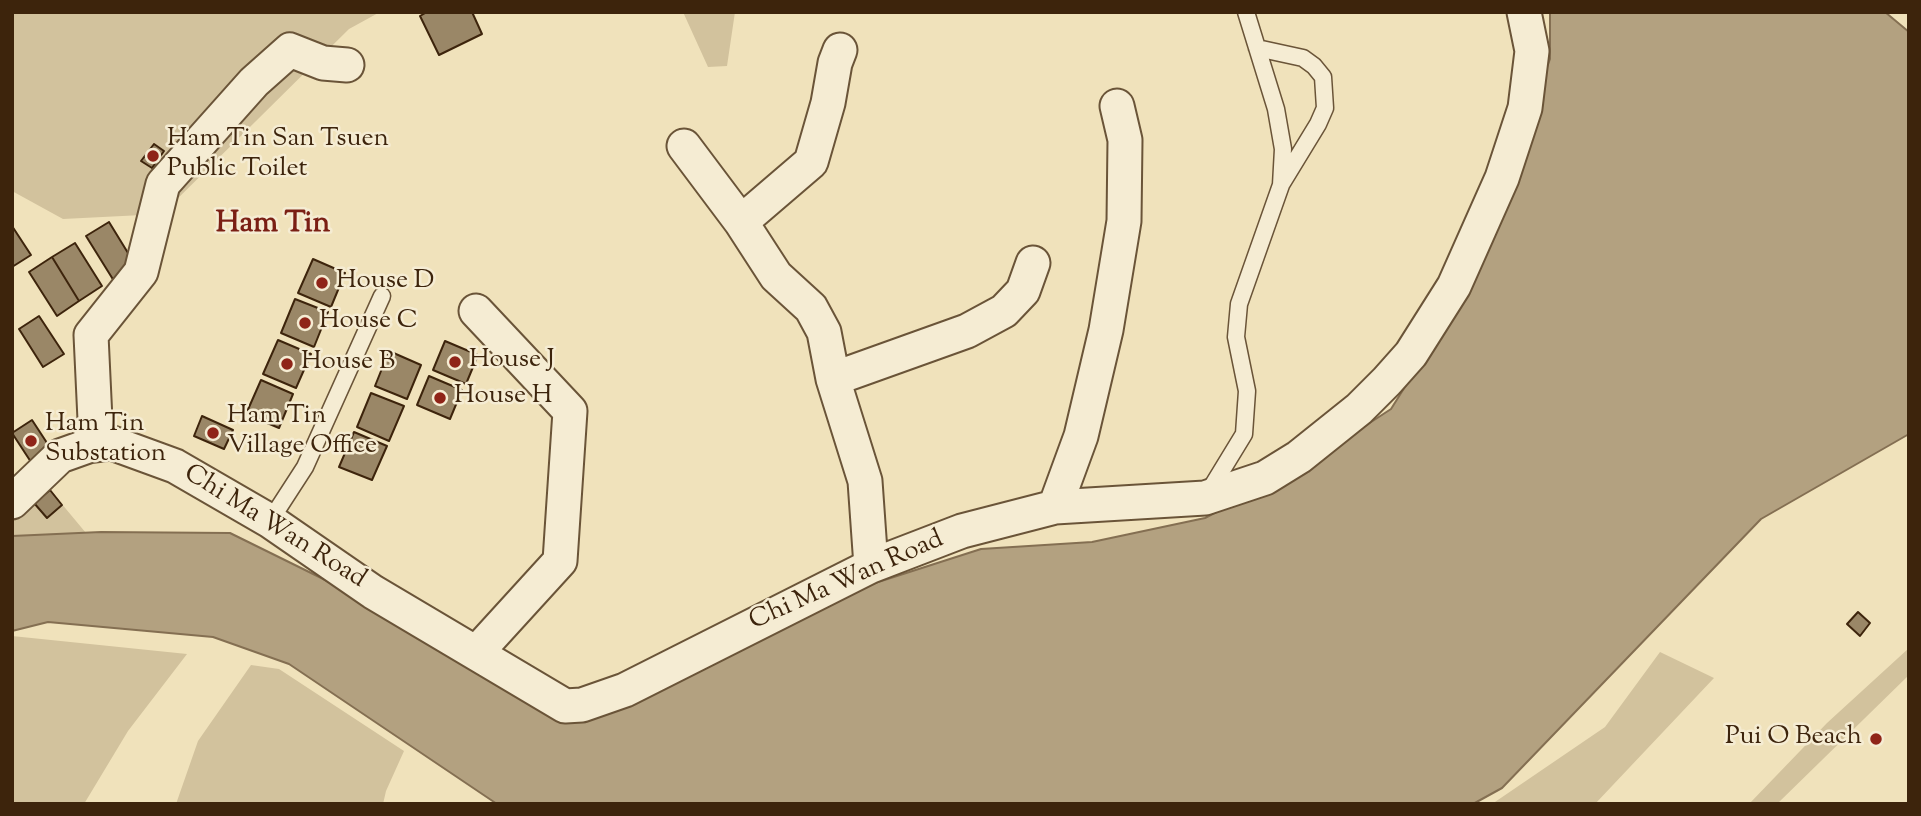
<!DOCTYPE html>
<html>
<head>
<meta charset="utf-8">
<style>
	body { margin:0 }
	#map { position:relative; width:1921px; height:816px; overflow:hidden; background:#f0e2bb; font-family:"Sorts Mill Goudy",serif }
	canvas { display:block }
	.frame { position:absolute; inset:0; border:14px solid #3d240c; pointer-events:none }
</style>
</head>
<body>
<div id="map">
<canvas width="1921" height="816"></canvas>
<div class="frame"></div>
</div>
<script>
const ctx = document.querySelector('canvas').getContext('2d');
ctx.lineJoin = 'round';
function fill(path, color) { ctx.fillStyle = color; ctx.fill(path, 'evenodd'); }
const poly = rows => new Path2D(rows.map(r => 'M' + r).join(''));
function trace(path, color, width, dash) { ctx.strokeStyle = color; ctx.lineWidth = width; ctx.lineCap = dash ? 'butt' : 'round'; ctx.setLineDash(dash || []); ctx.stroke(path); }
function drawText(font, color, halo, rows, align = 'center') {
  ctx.font = font + ' "Sorts Mill Goudy",serif'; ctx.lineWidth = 5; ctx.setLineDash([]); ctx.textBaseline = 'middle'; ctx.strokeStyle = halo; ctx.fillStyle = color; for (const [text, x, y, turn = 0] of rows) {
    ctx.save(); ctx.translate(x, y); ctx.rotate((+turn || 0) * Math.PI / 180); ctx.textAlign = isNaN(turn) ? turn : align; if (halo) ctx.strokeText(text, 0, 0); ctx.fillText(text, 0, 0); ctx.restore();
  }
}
fill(poly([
	[12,12,380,12,349,29,162,214,63,219,12,191],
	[683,12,735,12,727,66,708,67],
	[41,479,86,533,12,536,12,510],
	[12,636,187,654,128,731,84,804,12,804],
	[1909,648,1909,675,1777,804,1749,804,1827,723],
	[1660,652,1714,678,1595,804,1492,804,1605,727],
	[251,665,279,669,404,751,386,791,383,804,176,804,198,741]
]), '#d2c29d');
const water = poly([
	[1550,12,1885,12,1909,32,1909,434,1761,519,1502,788,1473,804,497,804,289,664,213,637,48,622,12,631,12,536,101,532,230,533,376,605,562,722,706,662,847,592,981,549,1092,542,1205,518,1304,466,1391,409,1464,293,1550,59,1550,12]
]);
fill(water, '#b3a180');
trace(water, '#846f52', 2);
const building = poly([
	[427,12,472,12,482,34,439,55,420,16,427,12],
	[154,144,164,151,152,168,141,161,154,144],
	[109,222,136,266,114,281,86,236,109,222],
	[12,226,31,255,12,267,12,226],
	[75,243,102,286,79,301,52,257,75,243],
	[52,257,79,301,57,316,29,272,52,257],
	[313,259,345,273,331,307,298,293,313,259],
	[295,299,328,312,314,347,281,333,295,299],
	[39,316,64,354,43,367,19,329,39,316],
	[278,340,311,354,296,388,263,374,278,340],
	[445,341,478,355,466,384,433,370,445,341],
	[389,351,421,365,407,399,375,386,389,351],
	[429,376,462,390,450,419,417,405,429,376],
	[261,380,293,394,279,428,246,414,261,380],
	[371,393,404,406,389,441,357,427,371,393],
	[202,416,233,430,224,449,194,436,202,416],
	[32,420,51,449,31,462,12,433,32,420],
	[354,432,387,446,372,480,339,467,354,432],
	[50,490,62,505,47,518,34,503,50,490],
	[1858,612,1870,623,1860,636,1847,624,1858,612]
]);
fill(building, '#9a8767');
trace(building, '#3d240c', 2);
const lane = poly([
	[1257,48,1303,58,1314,66,1323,77,1325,108,1318,124,1282,183],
	[1208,493,1244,434,1247,391,1236,337,1239,304,1281,185,1283,149,1276,109,1246,12],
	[270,521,305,467,382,296]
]);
const street = poly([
	[684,146,741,222,776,276,811,308,824,332,833,379,865,481,871,566],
	[741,222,811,162,828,103,835,63,840,50],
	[476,311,570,411,560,561,477,652],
	[833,379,967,331,1004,311,1023,291,1033,263],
	[88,446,95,420,91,335,141,272,163,184,254,82,290,50,323,63,347,65],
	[12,502,60,456,88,446,112,443,175,466,270,521,373,592,565,706,582,705,625,690,871,566,962,531,1055,507,1205,498,1265,478,1299,457,1359,409,1387,381,1411,354,1454,286,1502,178,1525,108,1532,51,1524,12],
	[1055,507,1081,436,1106,330,1124,221,1125,140,1117,106]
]);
trace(lane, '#6a5438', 19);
trace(street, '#6a5438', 37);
trace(lane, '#f5ecd3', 16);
trace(street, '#f5ecd3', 33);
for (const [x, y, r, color] of [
	[153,156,7,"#8f2418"],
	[322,283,7,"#8f2418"],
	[305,323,7,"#8f2418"],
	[455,362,7,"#8f2418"],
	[287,364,7,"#8f2418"],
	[440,398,7,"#8f2418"],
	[213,433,7,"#8f2418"],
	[31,441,7,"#8f2418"],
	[1876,739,7,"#8f2418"]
]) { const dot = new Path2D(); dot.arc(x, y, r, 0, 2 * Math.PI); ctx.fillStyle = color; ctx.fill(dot); trace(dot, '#f5ecd3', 2.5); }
drawText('26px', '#3d240c', '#f5ecd3', [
	["Ham Tin San Tsuen",167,141],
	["Public Toilet",167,171],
	["House D",336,283],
	["House C",319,323],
	["House J",469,362],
	["House B",301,364],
	["House H",454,398],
	["Ham Tin",227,418],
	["Village Office",227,448],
	["Ham Tin",45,426],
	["Substation",45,456],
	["Pui O Beach",1862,739,"right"]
], 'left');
drawText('26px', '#3d240c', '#f5ecd3', [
	["Chi Ma Wan Road",274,528,32],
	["Chi Ma Wan Road",847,582,-24]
]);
drawText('bold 30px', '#7a1f14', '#f5ecd3', [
	["Ham Tin",273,226]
]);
</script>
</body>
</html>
